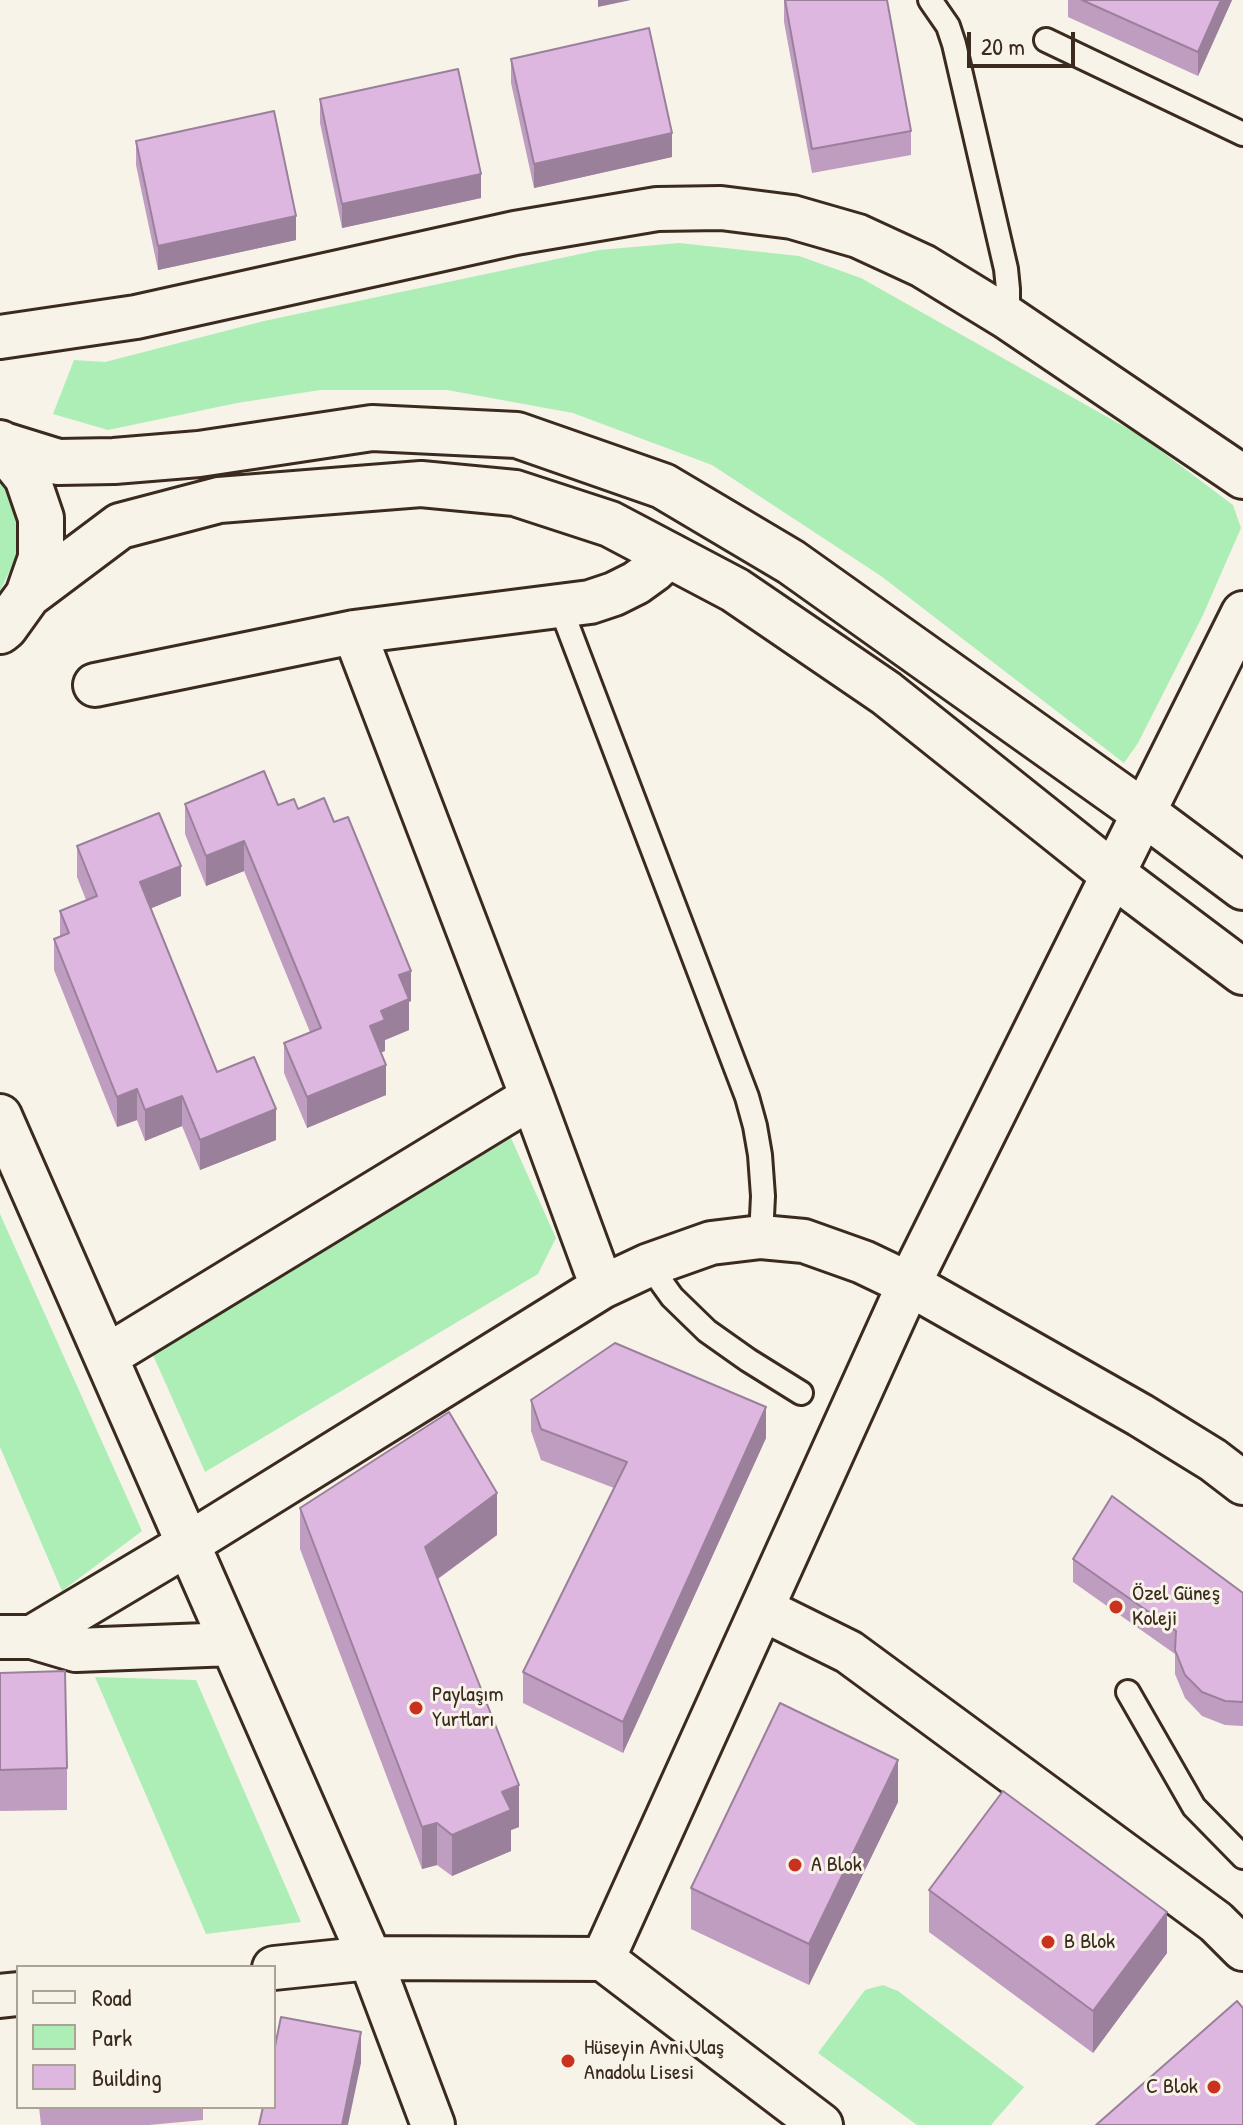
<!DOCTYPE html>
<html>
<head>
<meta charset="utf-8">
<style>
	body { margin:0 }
	#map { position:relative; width:1243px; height:2125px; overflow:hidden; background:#f7f3e8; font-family:"Patrick Hand",sans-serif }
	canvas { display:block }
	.legend { position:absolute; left:16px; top:1965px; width:260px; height:144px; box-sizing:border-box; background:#f7f3e8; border:2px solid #aca397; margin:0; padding:10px 14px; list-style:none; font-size:24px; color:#3b2a1e }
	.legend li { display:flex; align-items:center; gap:16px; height:40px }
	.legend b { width:40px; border:2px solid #aca397 }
	.scale { position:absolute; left:967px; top:32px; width:108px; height:36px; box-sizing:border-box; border:4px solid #3b2a1e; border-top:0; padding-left:10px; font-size:24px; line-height:28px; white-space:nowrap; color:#3b2a1e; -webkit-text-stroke:6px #f7f3e8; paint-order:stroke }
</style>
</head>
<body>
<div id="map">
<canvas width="1243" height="2125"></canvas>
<ul class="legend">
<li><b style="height:10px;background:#f7f3e8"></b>Road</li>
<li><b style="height:22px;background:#adeeb7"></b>Park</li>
<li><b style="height:22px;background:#ddb7df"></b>Building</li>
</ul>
<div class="scale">20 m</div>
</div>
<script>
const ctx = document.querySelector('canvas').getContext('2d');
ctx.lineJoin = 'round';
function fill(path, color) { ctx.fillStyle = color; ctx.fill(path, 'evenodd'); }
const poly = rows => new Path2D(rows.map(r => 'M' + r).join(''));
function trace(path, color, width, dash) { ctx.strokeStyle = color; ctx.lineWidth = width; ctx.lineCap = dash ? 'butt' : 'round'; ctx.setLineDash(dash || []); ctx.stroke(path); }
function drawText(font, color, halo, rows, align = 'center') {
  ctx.font = font + ' "Patrick Hand",sans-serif'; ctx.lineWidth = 6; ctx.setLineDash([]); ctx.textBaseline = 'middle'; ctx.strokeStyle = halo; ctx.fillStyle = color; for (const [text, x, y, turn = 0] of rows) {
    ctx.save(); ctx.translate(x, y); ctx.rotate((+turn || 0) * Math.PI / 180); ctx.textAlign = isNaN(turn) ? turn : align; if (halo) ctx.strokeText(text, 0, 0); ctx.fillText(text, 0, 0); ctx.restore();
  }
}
fill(poly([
	[679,243,799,256,861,278,1141,436,1233,505,1241,528,1203,615,1138,743,1124,763,881,576,712,465,573,413,447,390,320,390,237,403,108,430,53,414,74,360,105,362,264,321,599,250],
	[0,473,10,487,19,522,16,558,0,591],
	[511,1138,556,1238,538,1274,205,1472,153,1355],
	[0,1214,142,1531,62,1591,0,1447],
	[95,1677,196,1680,301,1922,206,1934],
	[883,1985,898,1991,1024,2087,991,2125,917,2125,818,2053,865,1990]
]), '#adeeb7');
const service = poly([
	[930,0,948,26,954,44,1006,269,1008,289,1008,318],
	[1046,40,1243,134],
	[560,606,747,1097,755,1126,760,1155,763,1196,761,1237],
	[649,1265,672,1297,707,1331,748,1360,801,1393],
	[1128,1692,1194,1807,1243,1857]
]);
const minor = poly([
	[0,337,136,317,515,233,657,209,721,208,792,217,858,236,923,266,1008,318,1243,477],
	[354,632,532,1097,602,1287],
	[95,685,354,632,590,602,614,594,636,583,654,570,670,555],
	[0,1116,370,1958,433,2125],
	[107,1356,532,1097],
	[762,1609,849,1652,1216,1922,1243,1949],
	[0,1637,32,1637,76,1650,232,1644],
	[32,1637,188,1544,602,1287,649,1265,711,1243,761,1237,804,1241,863,1262,909,1284,1140,1415,1213,1460,1243,1483],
	[603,1959,909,1284,1243,613],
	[274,1968,370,1958,603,1959,821,2125],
	[0,1996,18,1994]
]);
const secondary = poly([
	[0,443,27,477,41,518,41,558,28,595,5,627,0,631],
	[0,444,58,462,114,461,199,454,372,428,517,435,663,486,791,562,1144,813,1243,887],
	[28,595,120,526,219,500,421,484,515,493,610,524,735,590,886,693,1114,875,1243,972]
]);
trace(service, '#3b2a1e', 28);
trace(minor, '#3b2a1e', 48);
trace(secondary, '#3b2a1e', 50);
trace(service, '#f7f3e8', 22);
trace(minor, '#f7f3e8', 42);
trace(secondary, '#f7f3e8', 44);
fill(poly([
	[784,0,911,131,911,155,812,173,784,22],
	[1068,0,1232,0,1198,76,1068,17],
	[511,59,672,157,534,188,511,83],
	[320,99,481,198,342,228,320,123],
	[136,141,296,240,158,270,136,165],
	[185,804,278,805,298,809,334,822,411,1001,409,1002,409,1030,385,1040,385,1051,381,1052,386,1095,307,1128,284,1073,284,1043,310,1032,244,871,206,886,185,834],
	[77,846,181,896,151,908,217,1072,276,1140,200,1170,182,1126,145,1141,137,1120,117,1127,54,970,54,939,60,937,60,911,86,900,77,877],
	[531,1400,766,1438,623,1753,523,1703,523,1672,614,1488,541,1460,531,1431],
	[300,1508,497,1535,438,1579,519,1827,511,1830,511,1851,452,1876,437,1865,422,1869,300,1549],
	[1073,1559,1243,1593,1243,1726,1225,1725,1202,1716,1185,1698,1175,1674,1175,1654,1073,1582],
	[0,1673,67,1768,67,1810,0,1811],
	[898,1802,809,1985,691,1929,691,1888],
	[929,1890,1167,1953,1093,2053,929,1932],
	[39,2107,203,2107,203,2120,149,2125,41,2125]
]), '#be9dc0');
fill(poly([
	[598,0,631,0,598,7],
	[1221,0,1232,0,1198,76,1198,52],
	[672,133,672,157,534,188,534,164],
	[481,174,481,198,342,228,342,204],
	[296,216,296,240,158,270,158,246],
	[244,841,244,871,206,886,206,856],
	[181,866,181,896,140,913,140,882],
	[411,971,411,1001,409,1002,409,1030,385,1040,385,1051,370,1057,370,1026,381,1011,399,975],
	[386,1065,386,1095,307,1128,307,1097],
	[137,1089,137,1120,117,1127,117,1097],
	[182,1096,182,1126,145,1141,145,1110],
	[276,1109,276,1140,200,1170,200,1140],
	[766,1407,766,1438,623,1753,623,1722],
	[497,1493,497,1535,425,1588,425,1547],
	[898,1760,898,1802,809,1985,809,1944],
	[519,1785,519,1827,511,1830,511,1851,452,1876,452,1835,502,1792],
	[437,1823,437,1865,422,1869,422,1827],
	[1167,1912,1167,1953,1093,2053,1093,2011],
	[361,2032,361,2063,348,2125,342,2125]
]), '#9b809c');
const building = poly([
	[785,0,887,0,911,131,812,149,785,0],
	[1082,0,1221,0,1198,52,1082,0],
	[649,28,672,133,534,164,511,59,649,28],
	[458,69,481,174,342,204,320,99,458,69],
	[274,111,296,216,158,246,136,141,274,111],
	[264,771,278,805,294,799,298,809,324,798,334,822,348,817,411,971,399,975,409,999,381,1011,385,1020,370,1026,386,1065,307,1097,284,1043,321,1028,244,841,206,856,185,804,264,771],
	[159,813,181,866,140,882,217,1072,254,1057,276,1109,200,1140,182,1096,145,1110,137,1089,117,1097,54,939,69,933,60,911,97,896,77,846,159,813],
	[615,1343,766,1407,623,1722,523,1672,627,1462,541,1429,531,1400,615,1343],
	[449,1412,497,1493,425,1547,519,1785,502,1792,511,1810,452,1835,437,1823,422,1827,300,1508,449,1412],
	[1112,1496,1243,1593,1243,1702,1225,1701,1202,1692,1185,1675,1175,1650,1176,1631,1073,1559,1112,1496],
	[65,1671,67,1768,0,1770,0,1673,65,1671],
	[780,1703,898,1760,809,1944,691,1888,780,1703],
	[1003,1791,1167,1912,1093,2011,929,1890,1003,1791],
	[1237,2001,1243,2008,1243,2125,1096,2125,1237,2001],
	[281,2017,361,2032,342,2125,259,2125,263,2107,274,2107,274,2051,281,2017]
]);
fill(building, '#ddb7df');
trace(building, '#9b809c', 2);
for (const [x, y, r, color] of [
	[1116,1607,8,"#c8321e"],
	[416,1708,8,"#c8321e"],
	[795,1865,8,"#c8321e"],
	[1048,1942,8,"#c8321e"],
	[568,2061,8,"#c8321e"],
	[1214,2087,8,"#c8321e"]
]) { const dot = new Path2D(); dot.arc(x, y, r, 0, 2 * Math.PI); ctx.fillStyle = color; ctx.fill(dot); trace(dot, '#f7f3e8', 3); }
drawText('22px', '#3b2a1e', '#f7f3e8', [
	["Özel Güneş",1132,1594],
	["Koleji",1132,1619],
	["Paylaşım",432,1695],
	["Yurtları",432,1720],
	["A Blok",811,1865],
	["B Blok",1064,1942],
	["Hüseyin Avni Ulaş",584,2048],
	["Anadolu Lisesi",584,2073],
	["C Blok",1198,2087,"right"]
], 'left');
</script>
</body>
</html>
